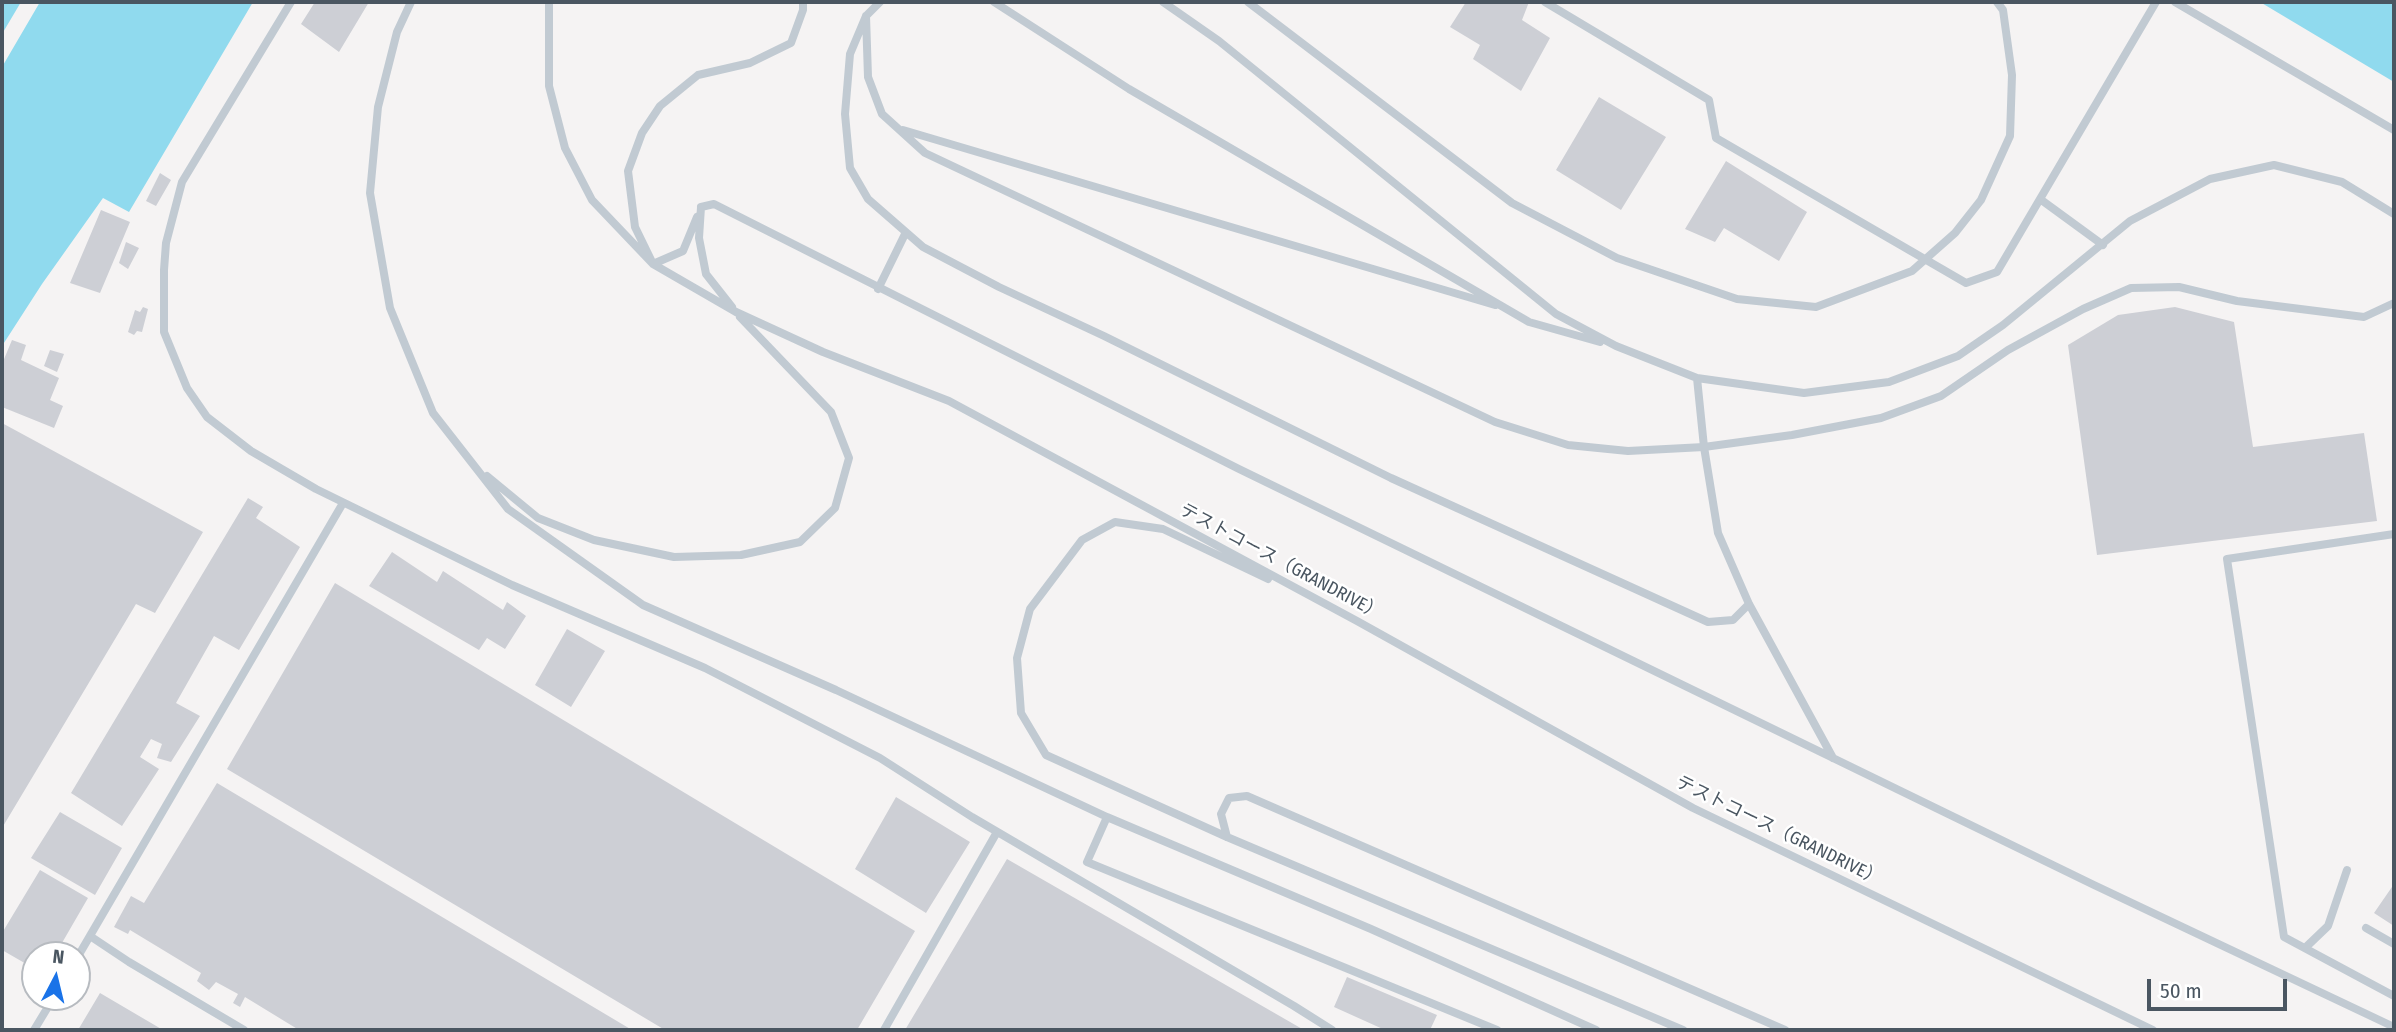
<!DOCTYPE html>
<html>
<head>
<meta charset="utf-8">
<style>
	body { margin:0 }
	#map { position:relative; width:2396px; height:1032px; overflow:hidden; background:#f5f3f3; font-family:"Fira Sans Condensed",sans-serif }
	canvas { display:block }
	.frame { position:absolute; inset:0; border:4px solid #4a5661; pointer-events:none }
	.north { position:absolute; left:21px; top:941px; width:70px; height:70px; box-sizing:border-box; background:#fff; border:2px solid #b7bbc0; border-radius:50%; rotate:7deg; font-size:19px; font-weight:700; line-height:28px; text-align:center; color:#4a5661 }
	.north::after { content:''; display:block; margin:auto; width:24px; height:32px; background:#1a73e8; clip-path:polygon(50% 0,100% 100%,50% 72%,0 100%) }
	.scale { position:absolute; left:2147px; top:979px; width:140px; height:32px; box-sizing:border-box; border:4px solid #4a5661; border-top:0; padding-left:9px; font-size:21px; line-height:24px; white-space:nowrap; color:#4a5661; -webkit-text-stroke:5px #fff; paint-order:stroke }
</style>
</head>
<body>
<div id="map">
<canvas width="2396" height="1032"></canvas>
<div class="frame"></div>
<div class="north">N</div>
<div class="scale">50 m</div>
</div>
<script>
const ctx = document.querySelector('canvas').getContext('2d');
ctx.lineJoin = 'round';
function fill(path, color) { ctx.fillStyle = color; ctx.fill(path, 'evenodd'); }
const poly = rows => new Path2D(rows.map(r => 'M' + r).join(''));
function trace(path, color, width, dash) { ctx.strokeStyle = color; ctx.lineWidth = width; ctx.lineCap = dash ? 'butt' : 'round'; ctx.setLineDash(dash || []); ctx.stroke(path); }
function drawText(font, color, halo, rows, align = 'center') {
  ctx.font = font + ' "Fira Sans Condensed","Noto Sans JP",sans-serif'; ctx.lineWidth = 5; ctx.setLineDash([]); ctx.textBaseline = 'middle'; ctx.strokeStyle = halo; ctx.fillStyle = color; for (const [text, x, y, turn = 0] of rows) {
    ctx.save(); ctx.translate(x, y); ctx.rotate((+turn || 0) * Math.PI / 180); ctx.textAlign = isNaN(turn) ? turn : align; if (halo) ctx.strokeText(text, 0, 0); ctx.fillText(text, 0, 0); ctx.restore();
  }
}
fill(poly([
	[2,2,21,2,2,34],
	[40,2,253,2,129,212,103,198,42,284,2,346,2,67],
	[2260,2,2394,2,2394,82]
]), '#90daee');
fill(poly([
	[315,2,369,2,339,52,301,24],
	[1466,2,1529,2,1522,20,1550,38,1521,91,1473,59,1480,45,1450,27],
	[1599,97,1666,137,1621,210,1556,170],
	[1726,161,1807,212,1779,261,1724,228,1715,242,1685,229],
	[160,173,171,180,156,206,146,201],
	[101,210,130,222,100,293,70,283],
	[126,242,139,248,128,269,119,263],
	[143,307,148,309,142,332,137,331,134,335,128,332,135,310,140,312],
	[2175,307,2234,322,2253,447,2364,433,2377,521,2097,555,2068,345,2118,315],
	[12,340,26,345,21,360,59,378,50,400,63,406,54,428,2,407,2,364],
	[50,350,64,354,57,372,44,366],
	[2,423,203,532,155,613,136,604,2,828],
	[248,498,263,507,256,518,300,547,239,650,214,636,176,703,200,716,171,762,157,758,162,744,151,739,140,757,159,769,122,826,71,793],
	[392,552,437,582,443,571,503,610,507,602,526,616,505,649,487,638,479,650,369,586],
	[335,583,915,931,857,1030,665,1030,227,769],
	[567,629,605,651,571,707,535,685],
	[217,783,632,1030,299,1030,245,997,240,1007,233,1003,238,994,216,982,209,990,197,981,201,973,130,930,128,934,114,927,131,896,144,903],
	[896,797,970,842,926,913,855,869],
	[60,812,122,848,95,895,31,858],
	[1007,859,1304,1030,905,1030],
	[40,870,88,898,55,955,35,955,35,969,2,950,2,933],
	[2394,884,2394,926,2374,913],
	[1347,977,1437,1015,1430,1030,1385,1030,1334,1007],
	[100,993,163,1030,78,1030]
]), '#cdcfd5');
trace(poly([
	[291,2,182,182,166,243,164,270,164,332,187,388,207,417,251,451,316,489,512,585,705,668,880,758,972,817,1294,1006,1332,1030],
	[411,2,397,32,378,107,370,193,390,308,433,413,508,509,643,605,836,690,1107,817,1371,929,1596,1030],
	[549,2,549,86,565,148,592,200,653,264,736,312,823,352,949,401,1357,621,1693,808,2153,1030],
	[880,2,866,16,850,54,845,114,850,168,868,199,923,247,999,287,1104,336,1391,478,1708,622,1733,620,1749,604],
	[994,2,1129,89,1529,322,1600,342],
	[1163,2,1219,41,1556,314,1616,346,1697,378,1804,393,1889,382,1958,356,2003,325,2130,221,2210,179,2274,165,2342,182,2394,214],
	[1248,2,1512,203,1617,258,1737,299,1816,307,1912,271,1955,233,1981,200,2010,136,2012,75,2003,10,1997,2],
	[1545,2,1709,100,1716,138,1966,283,1997,272,2156,2],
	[2175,2,2394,130],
	[866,16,868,77,882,114,925,153,1495,422,1568,445,1628,451,1704,447,1792,435,1881,418,1941,396,2008,350,2083,309,2131,288,2179,287,2237,301,2364,317,2394,303],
	[903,130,1495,305],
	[2040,199,2103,245],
	[701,207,714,204,1239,469,2094,885,2394,1027],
	[701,207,699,238,706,274,732,307],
	[697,217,683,251,653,264,635,227,628,171,642,133,660,106,698,75,750,63,791,43,803,10,803,2],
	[878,289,906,232],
	[1697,378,1704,447,1718,533,1749,604,1833,758],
	[487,476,538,518,594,540,674,557,741,555,800,542,835,508,849,458,831,412,740,317],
	[2394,534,2227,559,2284,937,2394,996],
	[1268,579,1163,529,1115,522,1082,540,1030,609,1017,658,1021,713,1046,755,1227,837,1683,1030],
	[1107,817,1087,862,1497,1030],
	[1227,837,1221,814,1229,798,1247,796,1785,1030],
	[2366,928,2394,944],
	[90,936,129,962,244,1030],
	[2305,948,2328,926,2347,870],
	[77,958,343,503],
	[34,1030,54,997],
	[884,1030,997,832]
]), '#c1cad2', 8);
drawText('18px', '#4a5661', '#fff', [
	["テストコース（GRANDRIVE）",1281,562,28],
	["テストコース（GRANDRIVE）",1779,831,26]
]);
</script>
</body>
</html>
